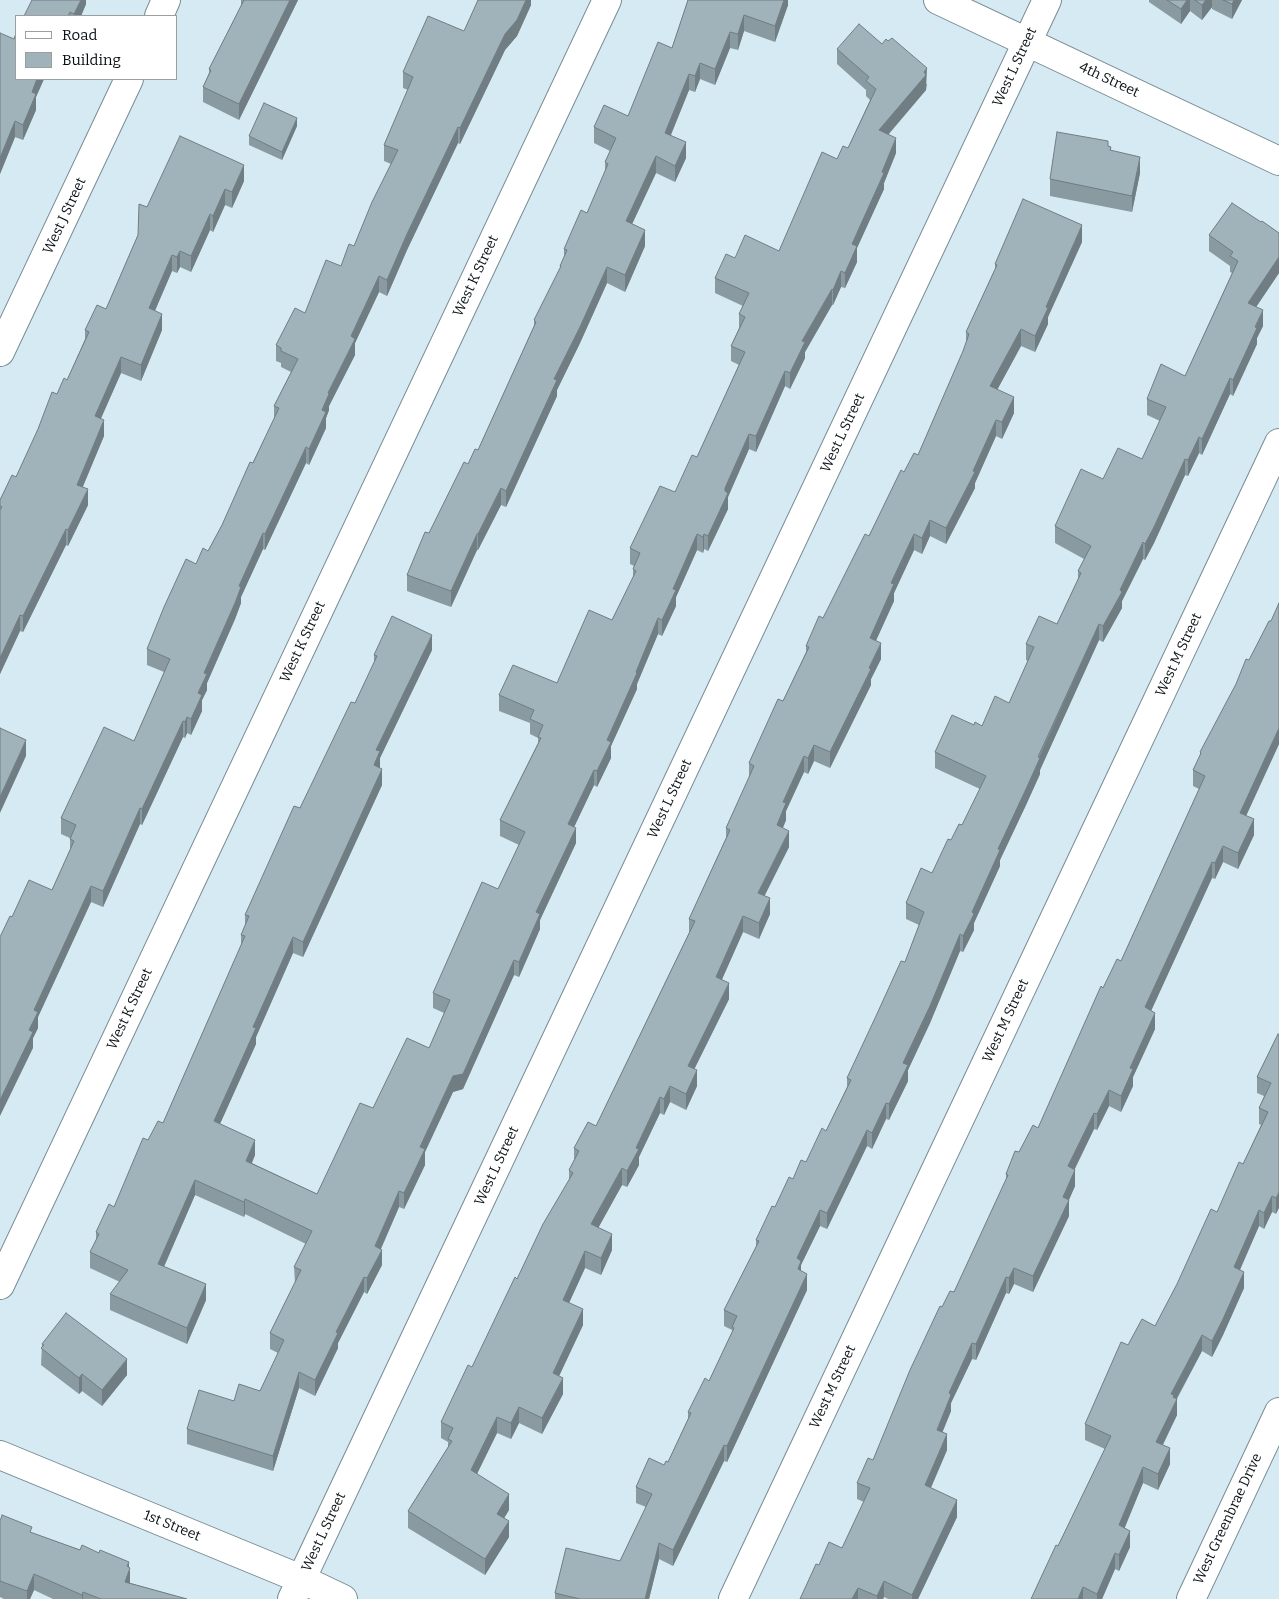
<!DOCTYPE html>
<html>
<head>
<meta charset="utf-8">
<style>
	body { margin:0 }
	#map { position:relative; width:1279px; height:1599px; overflow:hidden; background:#d5eaf2; font-family:Bitter,serif }
	canvas { display:block }
	.legend { position:absolute; left:15px; top:15px; width:162px; height:65px; box-sizing:border-box; background:#fff; border:1px solid #9c9fa0; margin:0; padding:6px 9px; list-style:none; font-size:15px; color:#080f12 }
	.legend li { display:flex; align-items:center; gap:10px; height:25px }
	.legend b { width:25px; border:1px solid #9c9fa0 }
</style>
</head>
<body>
<div id="map">
<canvas width="1279" height="1599"></canvas>
<ul class="legend">
<li><b style="height:6px;background:#fff"></b>Road</li>
<li><b style="height:14px;background:#a0b3bb"></b>Building</li>
</ul>
</div>
<script>
const ctx = document.querySelector('canvas').getContext('2d');
ctx.lineJoin = 'round';
const poly = rows => new Path2D(rows.map(r => 'M' + r).join(''));
function trace(path, color, width, dash) { ctx.strokeStyle = color; ctx.lineWidth = width; ctx.lineCap = dash ? 'butt' : 'round'; ctx.setLineDash(dash || []); ctx.stroke(path); }
function fill(path, color) { ctx.fillStyle = color; ctx.fill(path, 'evenodd'); }
function drawText(font, color, halo, rows, align = 'center') {
  ctx.font = font + ' Bitter,serif'; ctx.lineWidth = 4; ctx.setLineDash([]); ctx.textBaseline = 'middle'; ctx.strokeStyle = halo; ctx.fillStyle = color; for (const [text, x, y, turn = 0] of rows) {
    ctx.save(); ctx.translate(x, y); ctx.rotate((+turn || 0) * Math.PI / 180); ctx.textAlign = isNaN(turn) ? turn : align; if (halo) ctx.strokeText(text, 0, 0); ctx.fillText(text, 0, 0); ctx.restore();
  }
}
const minor = poly([
	[159,16,166,0],
	[0,352,129,79],
	[0,1285,607,0],
	[0,1455,301,1579,343,1599],
	[292,1599,1047,0],
	[733,1599,1279,443]
]);
const tertiary = poly([
	[938,0,1279,161],
	[1191,1599,1279,1412]
]);
trace(minor, '#798b93', 30);
trace(tertiary, '#798b93', 30);
trace(minor, '#fff', 28);
trace(tertiary, '#fff', 28);
fill(poly([
	[86,0,86,4,81,16,24,16],
	[241,0,298,0,239,120,203,102,203,87,209,73,209,69,241,6],
	[531,0,531,5,517,36,505,50,460,144,458,143,407,250,387,296,379,292,355,343,355,355,329,406,329,410,326,418,326,428,309,465,306,463,265,550,263,549,241,597,241,603,235,619,207,683,207,690,202,700,202,711,191,735,187,733,185,738,183,737,142,825,140,824,103,907,91,902,38,1017,38,1028,33,1038,33,1048,12,917,52,890,70,850,70,838,61,834,61,818,134,741,164,672,147,665,147,649,196,564,208,551,222,525,274,419,274,406,291,372,281,367,281,363,276,361,276,345,305,313,341,266,354,246,391,164,384,161,384,145,408,90,403,88,403,72,464,31],
	[688,0,788,0,788,5,775,42,744,31,738,50,730,48,715,85,700,79,695,92,689,90,671,135,686,158,675,182,656,173,632,224,645,246,625,292,607,283,580,343,557,390,557,396,506,507,501,505,478,550,477,550,451,607,407,591,407,575,429,533,468,464,478,450,534,326,534,320,560,269,560,266,564,257,564,249,587,213,605,172,605,162,610,151,594,143,594,127,628,116,672,48],
	[1149,0,1242,0,1232,19,1212,9,1212,7,1202,20,1190,11,1181,24,1149,2],
	[0,33,16,79,44,79,36,97,36,110,23,140,15,137,0,174],
	[837,49,927,84,926,90,889,134,896,153,884,183,884,189,857,248,857,262,845,288,841,287,833,305,832,305,805,352,805,358,790,389,785,386,756,452,749,449,728,497,728,509,708,551,704,549,703,553,697,550,676,597,676,606,662,636,658,634,637,684,637,689,611,746,611,758,597,787,594,785,574,827,576,843,540,920,540,929,519,977,514,975,463,1089,453,1092,425,1152,425,1165,404,1209,399,1207,381,1249,382,1265,367,1294,364,1292,338,1343,338,1348,315,1396,299,1388,273,1471,187,1444,187,1429,234,1401,260,1391,278,1353,270,1349,270,1333,295,1283,294,1267,306,1244,245,1214,244,1217,195,1195,164,1267,206,1300,187,1344,110,1310,110,1294,120,1282,90,1268,90,1252,96,1240,96,1232,114,1207,148,1140,163,1123,241,946,241,935,245,925,245,915,300,808,355,703,374,663,374,655,432,650,380,758,380,768,382,785,303,957,293,953,256,1037,256,1044,220,1124,255,1155,252,1163,317,1194,373,1108,429,1048,444,1013,433,1008,433,993,498,889,519,845,500,836,500,820,538,743,538,738,530,734,530,723,499,711,499,695,557,683,612,620,633,578,633,569,634,566,630,564,630,548,675,492,697,457,739,365,731,361,731,346,739,328,739,314,743,306,715,293,715,278,735,258,779,251,837,159,848,148,870,100,866,96,866,90,837,64],
	[297,126,282,160,249,145,249,136],
	[1108,146,1111,150,1140,173,1132,212,1050,196,1050,179],
	[244,181,232,208,225,205,213,232,210,230,191,272,180,267,177,273,172,271,155,311,162,330,141,381,121,373,101,418,104,436,82,487,88,505,68,546,66,545,23,632,20,631,0,674,0,500,16,477,57,394,67,380,85,339,85,330,106,309,138,235,147,207],
	[1261,222,1279,233,1279,273,1256,307,1263,326,1257,338,1257,344,1233,396,1230,394,1202,455,1199,453,1188,476,1185,475,1154,543,1145,560,1143,559,1122,601,1122,608,1103,642,1099,640,1040,770,1040,774,1026,805,1000,860,1000,866,974,923,974,930,963,952,960,951,930,1023,908,1070,908,1081,889,1120,886,1119,872,1149,867,1146,827,1229,820,1226,801,1265,801,1271,807,1290,727,1462,724,1461,673,1566,659,1559,649,1599,555,1599,555,1593,620,1561,646,1507,636,1503,636,1487,668,1462,688,1419,688,1412,709,1381,732,1332,732,1330,724,1326,724,1310,756,1247,756,1240,775,1207,793,1179,806,1162,826,1131,847,1087,847,1078,905,962,919,925,906,919,906,903,932,873,951,840,962,825,980,789,935,768,935,752,974,725,982,726,1009,703,1028,661,1026,660,1026,644,1057,624,1078,579,1078,571,1084,559,1055,543,1055,526,1103,479,1142,459,1160,421,1147,415,1147,399,1185,376,1232,273,1230,272,1230,266,1209,251,1209,235],
	[1082,242,1048,317,1048,324,1035,352,1021,346,997,390,1014,413,1002,439,996,436,975,483,975,488,946,544,930,536,922,554,914,550,894,593,894,601,876,640,881,659,871,679,871,685,830,768,814,761,808,774,804,772,786,811,786,820,783,828,789,847,764,896,770,914,759,939,743,932,722,979,729,999,694,1069,697,1086,686,1110,670,1102,664,1115,660,1113,639,1157,639,1165,627,1187,622,1185,598,1228,612,1250,601,1275,585,1268,569,1303,583,1325,559,1376,563,1394,542,1434,519,1423,511,1439,497,1433,477,1474,509,1510,504,1518,509,1537,485,1575,408,1528,408,1511,448,1447,448,1442,441,1438,441,1422,472,1367,569,1181,569,1170,574,1160,574,1148,596,1126,689,933,689,919,726,838,726,828,749,778,749,763,783,701,806,652,806,646,823,618,904,472,918,455,966,345,966,332,995,269,995,264],
	[1279,744,1246,816,1254,835,1238,869,1223,862,1215,879,1212,878,1151,1011,1155,1029,1133,1077,1133,1086,1121,1112,1109,1106,1097,1130,1094,1129,1075,1169,1075,1186,1069,1200,1069,1216,1033,1292,1014,1284,1009,1294,1006,1293,976,1360,972,1359,951,1403,951,1411,942,1432,947,1450,931,1488,957,1517,918,1599,888,1599,884,1597,883,1599,800,1599,819,1565,842,1548,864,1502,857,1499,857,1483,873,1460,942,1307,954,1292,1006,1180,1006,1174,1019,1152,1038,1128,1103,988,1121,961,1199,789,1193,786,1193,770,1200,756,1200,752],
	[1278,1034,1276,1214,1272,1212,1264,1229,1259,1226,1240,1270,1244,1288,1223,1335,1212,1357,1202,1351,1177,1399,1177,1415,1163,1445,1170,1464,1158,1490,1143,1483,1124,1528,1130,1547,1119,1571,1115,1569,1102,1599,1031,1599,1058,1546,1105,1449,1085,1440,1085,1424,1128,1345,1155,1326,1243,1164,1261,1125,1259,1124,1259,1108,1264,1096,1257,1093,1257,1077],
	[42,1344,127,1375,102,1406,82,1391,79,1394,41,1365],
	[0,1519,32,1533,129,1567,130,1583,187,1599,53,1599,34,1590,30,1599,4,1599,0,1597]
]), '#8a9aa1');
fill(poly([
	[81,0,86,0,86,4,81,16,74,16,74,14],
	[290,0,298,0,239,120,239,104],
	[526,0,531,0,531,5,517,36,505,50,460,144,460,128,505,34],
	[784,0,788,0,788,5,775,42,775,26],
	[1187,0,1190,0,1190,11,1181,24,1181,9],
	[1206,0,1212,0,1212,7,1202,20,1202,5],
	[1234,0,1242,0,1232,19,1232,4],
	[744,15,744,31,738,50,738,34],
	[730,32,730,48,715,85,715,69],
	[700,63,700,79,695,92,695,76],
	[927,68,926,90,879,145,879,130],
	[689,74,689,90,665,149,665,133],
	[37,79,44,79,36,97,36,110,23,140,23,125,32,92],
	[297,118,297,126,282,160,282,152],
	[15,121,15,137,0,174,0,158],
	[458,127,458,143,407,250,387,296,387,280,407,234],
	[896,138,896,153,884,183,884,189,857,248,857,262,845,288,845,273,852,244],
	[686,142,686,158,675,182,675,166],
	[656,156,656,173,626,237,626,221],
	[1140,157,1140,173,1132,212,1132,196],
	[244,165,244,181,232,208,232,192],
	[225,189,225,205,213,232,213,216],
	[210,214,210,230,191,272,191,256],
	[1082,225,1082,242,1048,317,1048,324,1035,352,1035,336,1046,307],
	[645,230,645,246,625,292,625,275],
	[180,251,180,267,177,273,177,257],
	[172,255,172,271,149,324,149,308],
	[1279,257,1279,273,1248,319,1248,303],
	[607,267,607,283,580,343,557,390,557,396,506,507,506,491,554,379],
	[841,271,841,287,833,305,833,290],
	[379,276,379,292,355,343,355,355,329,406,329,410,326,418,326,428,309,465,309,449,328,393,351,336],
	[832,289,832,305,805,352,805,358,790,389,790,373,802,341],
	[1263,310,1263,326,1257,338,1257,344,1233,396,1233,380],
	[162,314,162,330,141,381,141,365],
	[1021,329,1021,346,990,403,990,386],
	[121,357,121,373,95,432,95,416],
	[785,371,785,386,756,452,756,436],
	[1230,378,1230,394,1202,455,1202,439],
	[1014,397,1014,413,1002,439,1002,422],
	[104,420,104,436,77,501,77,485],
	[996,420,996,436,975,483,975,488,946,544,946,528],
	[749,434,749,449,728,497,728,509,708,551,708,536,725,488],
	[1199,437,1199,453,1188,476,1188,460],
	[306,447,306,463,265,550,265,534],
	[1185,459,1185,475,1154,543,1145,560,1145,544],
	[501,488,501,505,478,550,478,534],
	[88,489,88,505,68,546,68,530],
	[930,520,930,536,922,554,922,538],
	[66,529,66,545,23,632,23,616],
	[263,533,263,549,241,597,241,603,235,619,207,683,207,690,202,700,202,711,191,735,191,719,204,673,239,586],
	[477,534,477,550,451,607,451,591],
	[697,534,697,550,676,597,676,606,662,636,662,620,673,589],
	[704,534,704,549,703,553,703,537],
	[914,534,914,550,894,593,894,601,870,654,870,638,891,583],
	[1143,542,1143,559,1122,601,1122,608,1103,642,1103,626],
	[20,615,20,631,0,674,0,658],
	[658,618,658,634,637,684,637,689,611,746,611,758,597,787,597,771,607,740],
	[1099,624,1099,640,1040,770,1040,774,1026,805,1000,860,1000,866,974,923,974,930,963,952,963,936,972,912,998,849],
	[432,635,432,650,380,758,380,767,374,781,374,765,376,750],
	[881,643,881,659,871,679,871,685,830,768,830,752],
	[187,717,187,733,185,738,185,722],
	[183,721,183,737,142,825,142,809],
	[1279,728,1279,744,1240,829,1240,813],
	[26,740,26,756,0,813,0,797],
	[814,745,814,761,808,774,808,758],
	[804,756,804,772,786,811,786,820,777,841,777,825,783,802],
	[382,769,382,785,303,957,303,942],
	[594,770,594,785,568,840,568,824],
	[140,808,140,824,103,907,103,891],
	[1254,819,1254,835,1238,869,1238,853],
	[576,828,576,843,540,920,540,929,519,977,519,962,536,912],
	[789,831,789,847,758,909,758,893],
	[1223,846,1223,862,1215,879,1215,863],
	[1212,862,1212,878,1145,1024,1145,1007],
	[91,886,91,902,38,1017,38,1028,33,1038,33,1048,0,1116,0,1100,29,1030,34,1010],
	[770,898,770,914,759,939,759,923],
	[743,916,743,932,716,993,716,977],
	[960,934,960,951,930,1023,908,1070,908,1081,889,1120,889,1104,903,1063],
	[293,937,293,953,256,1037,256,1044,214,1137,214,1121,253,1027],
	[514,960,514,975,463,1089,453,1092,425,1152,425,1165,404,1209,404,1193,420,1147,453,1076],
	[729,983,729,999,688,1082,688,1066],
	[1155,1013,1155,1029,1133,1077,1133,1086,1121,1112,1121,1096,1130,1068],
	[697,1070,697,1086,686,1110,686,1094],
	[670,1086,670,1102,664,1115,664,1099],
	[1109,1090,1109,1106,1097,1130,1097,1114],
	[660,1097,660,1113,639,1157,639,1165,627,1187,627,1171,636,1148],
	[886,1103,886,1119,872,1149,872,1133],
	[1094,1113,1094,1129,1068,1182,1068,1166],
	[867,1130,867,1146,827,1229,827,1213],
	[255,1140,255,1155,246,1176,246,1161],
	[622,1168,622,1185,591,1241,591,1224],
	[1075,1170,1075,1186,1063,1213,1063,1197],
	[195,1180,195,1195,158,1280,158,1264],
	[399,1191,399,1207,375,1262,375,1246],
	[1279,1192,1279,1208,1276,1214,1276,1198],
	[1272,1196,1272,1212,1264,1229,1264,1213],
	[245,1199,245,1214,244,1217,244,1202],
	[1069,1200,1069,1216,1033,1292,1033,1276],
	[820,1210,820,1226,801,1265,801,1277,798,1286,797,1258],
	[1259,1210,1259,1226,1234,1283,1234,1267],
	[612,1234,612,1250,601,1275,601,1258],
	[382,1250,382,1265,367,1294,367,1278],
	[585,1251,585,1268,563,1316,563,1300],
	[1014,1268,1014,1284,1009,1294,1009,1278],
	[1244,1272,1244,1288,1223,1335,1212,1357,1212,1341],
	[807,1274,807,1290,727,1462,727,1446],
	[364,1277,364,1292,338,1343,338,1348,315,1396,315,1380,336,1332],
	[1006,1277,1006,1293,976,1360,976,1344],
	[206,1284,206,1300,187,1344,187,1328],
	[583,1309,583,1325,553,1389,553,1373],
	[1202,1335,1202,1351,1174,1403,1177,1399,1177,1415,1156,1458,1156,1442,1171,1394],
	[972,1343,972,1359,951,1403,951,1411,937,1446,937,1430,949,1393],
	[127,1359,127,1375,102,1406,102,1390],
	[299,1372,299,1388,273,1471,273,1456],
	[82,1374,82,1391,79,1394,79,1378],
	[563,1378,563,1394,542,1434,542,1418],
	[519,1407,519,1423,511,1439,511,1423],
	[497,1417,497,1433,471,1486,471,1470],
	[947,1434,947,1450,925,1501,925,1485],
	[724,1445,724,1461,673,1566,673,1550],
	[1170,1448,1170,1464,1158,1490,1158,1474],
	[1143,1467,1143,1483,1119,1542,1119,1525],
	[509,1494,509,1510,497,1530,497,1514],
	[957,1500,957,1517,918,1599,912,1599,912,1595],
	[509,1521,509,1537,485,1575,485,1559],
	[1130,1531,1130,1547,1119,1571,1119,1555],
	[659,1543,659,1559,649,1599,645,1599],
	[1115,1553,1115,1569,1102,1599,1097,1599,1097,1594],
	[129,1562,129,1572,130,1568,130,1584,125,1582,127,1566],
	[34,1574,34,1590,30,1599,27,1599,27,1591],
	[884,1581,884,1597,883,1599,877,1599,877,1596],
	[1083,1587,1083,1599,1078,1599],
	[858,1588,858,1599,852,1599],
	[83,1592,83,1599,82,1599,82,1595]
]), '#707d83');
const building = poly([
	[32,0,81,0,74,14,70,12,68,16,24,16,32,0],
	[244,0,290,0,239,104,203,87,211,70,209,69,244,0],
	[478,0,526,0,517,20,505,34,460,128,458,127,407,234,387,280,379,276,351,336,355,339,328,393,329,394,322,410,326,412,309,449,306,447,265,534,263,533,239,586,241,587,235,603,204,673,207,674,198,693,202,695,191,719,187,717,185,722,183,721,142,809,140,808,103,891,91,886,34,1010,38,1012,29,1030,33,1032,0,1100,0,937,10,916,12,917,29,880,52,890,74,841,70,839,76,825,61,818,104,727,134,741,170,659,147,649,164,607,186,559,196,564,203,548,208,551,222,525,250,462,253,463,279,408,274,406,298,359,281,351,281,348,276,345,295,308,305,313,326,260,341,266,349,244,354,246,372,202,398,150,384,145,413,77,403,72,428,16,464,31,478,0],
	[688,0,784,0,775,26,744,15,738,34,730,32,715,69,700,63,695,76,689,74,665,133,686,142,675,166,656,156,626,221,645,230,625,275,607,267,580,327,554,379,557,380,506,491,501,488,478,534,477,534,451,591,407,575,425,532,429,533,464,462,468,464,475,449,478,450,536,322,534,320,561,266,560,266,567,250,564,249,581,210,587,213,608,164,605,162,616,138,594,127,604,105,628,116,658,42,672,48,688,0],
	[1167,0,1187,0,1181,9,1167,0],
	[1195,0,1206,0,1202,5,1195,0],
	[1223,0,1234,0,1232,4,1223,0],
	[859,24,882,44,886,39,888,41,892,38,927,68,924,72,926,75,879,130,896,138,882,172,884,173,852,244,857,246,845,273,841,271,833,290,832,289,802,341,805,342,790,373,785,371,756,436,749,434,725,488,725,491,728,493,708,536,704,534,703,537,697,534,673,589,676,590,662,620,658,618,636,672,637,673,607,740,611,742,597,771,594,770,568,824,576,828,536,912,540,914,519,962,514,960,463,1074,453,1076,420,1147,425,1149,404,1193,399,1191,375,1246,382,1250,367,1278,364,1277,336,1332,338,1333,315,1380,299,1372,273,1456,187,1429,199,1390,234,1401,239,1384,260,1391,284,1340,270,1333,301,1270,294,1267,312,1231,245,1199,244,1202,195,1180,158,1264,206,1284,187,1328,110,1294,128,1270,90,1252,99,1234,96,1232,109,1204,114,1207,143,1138,148,1140,158,1121,163,1123,245,936,241,935,249,916,245,915,294,806,300,808,351,702,355,703,377,656,374,655,392,616,432,635,376,750,380,751,374,765,382,769,303,942,293,937,253,1027,256,1028,214,1121,255,1140,246,1161,317,1194,360,1103,373,1108,407,1038,429,1048,450,1000,433,993,482,882,498,889,525,832,500,820,541,738,538,737,543,725,530,719,534,710,499,695,513,665,557,683,589,610,612,620,636,571,633,569,640,553,630,548,660,486,675,492,692,455,697,457,745,352,731,346,745,317,739,314,749,293,715,278,726,254,735,258,745,235,779,251,822,152,837,159,843,146,848,148,876,89,866,81,869,77,837,49,859,24],
	[0,33,14,39,16,33,16,79,37,79,32,92,36,94,23,125,15,121,0,158,0,33],
	[264,103,297,118,282,152,249,136,264,103],
	[1057,132,1108,141,1108,146,1111,147,1110,150,1140,157,1132,196,1050,179,1057,132],
	[180,136,244,165,232,192,225,189,213,216,210,214,191,256,180,251,177,257,172,255,149,308,162,314,141,365,121,357,95,416,104,420,77,485,88,489,68,530,66,529,23,616,20,615,0,658,0,510,2,507,0,506,0,500,12,475,16,477,38,429,52,392,57,394,64,378,67,380,89,332,85,330,97,305,106,309,138,235,139,204,147,207,180,136],
	[1023,199,1082,225,1046,307,1048,308,1035,336,1021,329,990,386,1014,397,1002,422,996,420,973,471,975,472,946,528,930,520,922,538,914,534,891,583,894,584,870,638,881,643,869,668,871,669,830,752,814,745,808,758,804,756,783,802,786,803,777,825,789,831,758,893,770,898,759,923,743,916,716,977,729,983,688,1066,697,1070,686,1094,670,1086,664,1099,660,1097,636,1148,639,1149,627,1171,622,1168,591,1224,612,1234,601,1258,585,1251,563,1300,583,1309,553,1373,563,1378,542,1418,519,1407,511,1423,497,1417,471,1470,509,1494,497,1514,509,1521,485,1559,408,1511,452,1441,448,1439,453,1428,441,1422,468,1365,472,1367,515,1277,517,1279,543,1224,573,1173,569,1170,579,1151,574,1148,588,1122,596,1126,695,921,689,919,730,830,726,828,754,766,749,763,778,699,783,701,809,647,806,646,819,616,823,618,865,534,869,536,901,470,904,472,914,453,918,455,963,351,969,334,966,332,997,265,995,264,1023,199],
	[1232,203,1261,222,1262,221,1279,233,1279,257,1248,303,1263,310,1255,327,1257,328,1233,380,1230,378,1202,439,1199,437,1188,460,1185,459,1154,527,1145,544,1143,542,1120,590,1122,592,1103,626,1099,624,1038,757,1040,758,1026,789,998,849,1000,850,972,912,974,914,963,936,960,934,930,1006,903,1063,908,1065,889,1104,886,1103,872,1133,867,1130,827,1213,820,1210,797,1258,801,1261,798,1269,807,1274,727,1446,724,1445,673,1550,659,1543,645,1599,580,1599,555,1593,566,1548,620,1561,652,1494,636,1487,649,1458,664,1465,666,1461,668,1462,691,1413,688,1412,705,1378,709,1381,734,1328,732,1327,737,1316,724,1310,759,1241,756,1240,772,1206,775,1207,789,1177,793,1179,801,1160,806,1162,822,1128,826,1131,851,1080,847,1078,876,1016,901,961,905,962,924,912,906,903,921,868,932,873,948,839,951,840,959,824,962,825,986,776,935,752,952,715,974,725,975,722,982,726,995,696,1009,703,1034,647,1026,644,1039,616,1057,624,1081,573,1078,571,1091,546,1055,526,1081,469,1103,479,1118,448,1142,459,1166,407,1147,399,1161,364,1185,376,1238,261,1230,256,1233,252,1209,235,1232,203],
	[1279,603,1279,728,1240,813,1254,819,1238,853,1223,846,1215,863,1212,862,1145,1007,1155,1013,1130,1068,1133,1069,1121,1096,1109,1090,1097,1114,1094,1113,1068,1166,1075,1170,1063,1197,1069,1200,1033,1276,1014,1268,1009,1278,1006,1277,976,1344,972,1343,949,1393,951,1395,937,1430,947,1434,925,1485,957,1500,912,1595,884,1581,877,1596,858,1588,852,1599,800,1599,816,1564,819,1565,829,1542,842,1548,870,1488,857,1483,868,1458,873,1460,910,1370,940,1306,942,1307,950,1291,954,1292,1008,1175,1006,1174,1015,1151,1019,1152,1033,1125,1038,1128,1101,986,1103,988,1117,959,1121,961,1205,776,1193,770,1201,753,1200,752,1236,684,1246,659,1249,660,1269,621,1271,621,1279,603],
	[0,728,26,740,0,797,0,728],
	[1278,1034,1279,1035,1279,1192,1276,1198,1272,1196,1264,1213,1259,1210,1234,1267,1244,1272,1223,1319,1212,1341,1202,1335,1171,1394,1174,1395,1173,1397,1177,1399,1156,1442,1170,1448,1158,1474,1143,1467,1119,1525,1130,1531,1119,1555,1115,1553,1097,1594,1083,1587,1078,1599,1031,1599,1056,1545,1058,1546,1111,1436,1085,1424,1121,1342,1128,1345,1142,1319,1155,1326,1177,1284,1211,1209,1217,1212,1239,1162,1243,1164,1268,1112,1259,1108,1271,1083,1257,1077,1278,1034],
	[66,1313,127,1359,102,1390,82,1374,79,1378,41,1348,44,1345,42,1344,66,1313],
	[2,1515,32,1527,30,1532,80,1550,82,1545,99,1553,100,1550,129,1562,127,1566,130,1568,125,1582,187,1599,101,1599,83,1592,82,1595,34,1574,27,1591,0,1581,0,1519,1,1519,2,1515]
]);
fill(building, '#a0b3bb');
trace(building, '#707d83', 1);
drawText('14px', '#080f12', '#fff', [
	["West L Street",1015,67,-65],
	["4th Street",1109,80,25],
	["West J Street",65,216,-65],
	["West K Street",476,276,-65],
	["West L Street",843,433,-65],
	["West K Street",303,642,-65],
	["West M Street",1179,655,-65],
	["West L Street",670,799,-65],
	["West K Street",130,1009,-65],
	["West M Street",1006,1021,-65],
	["West L Street",497,1166,-65],
	["West M Street",833,1387,-65],
	["West Greenbrae Drive",1228,1519,-65],
	["1st Street",172,1526,22],
	["West L Street",324,1532,-65]
]);
</script>
</body>
</html>
